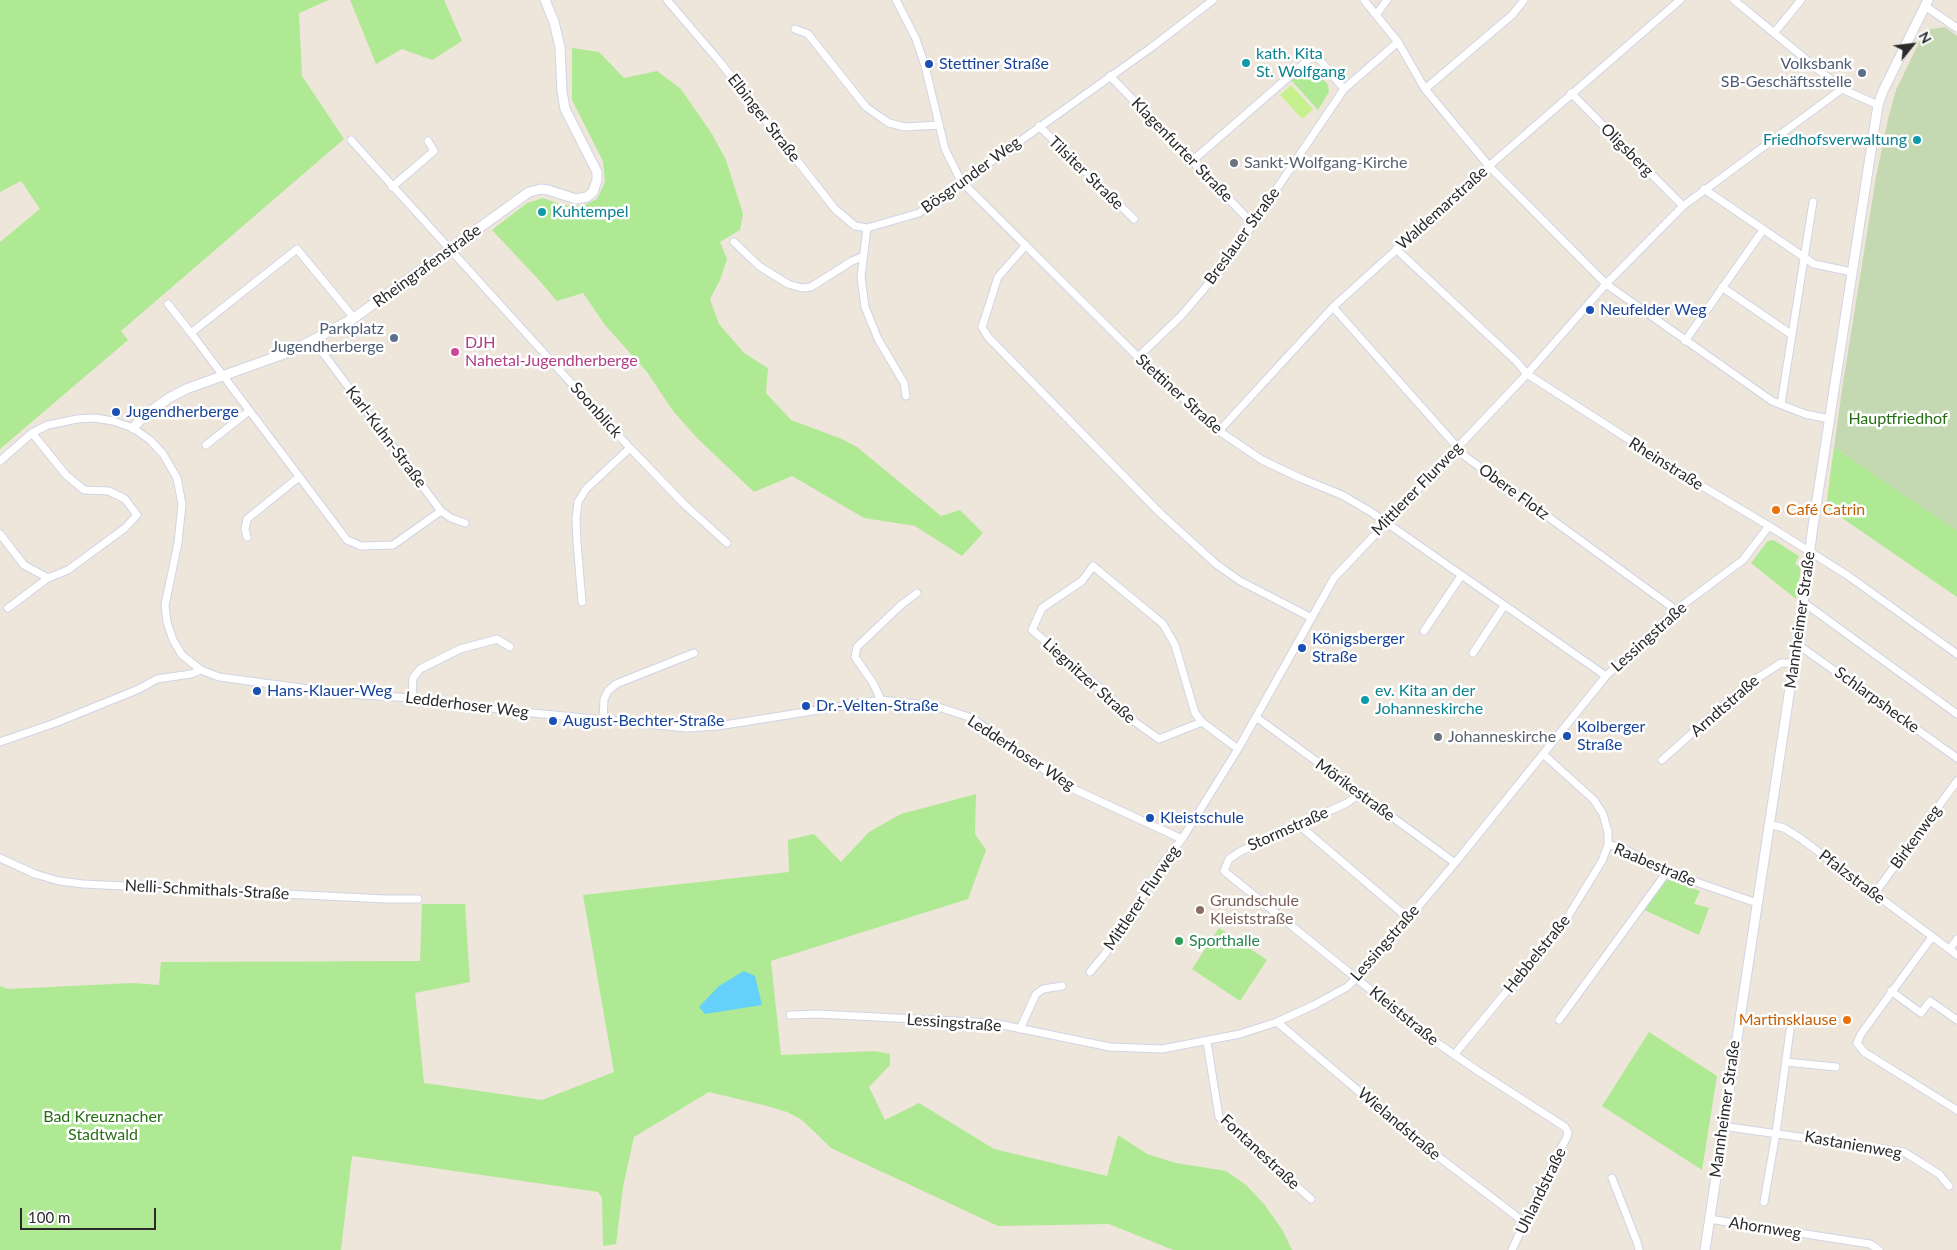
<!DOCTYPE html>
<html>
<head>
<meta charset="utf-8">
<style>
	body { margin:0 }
	#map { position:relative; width:1957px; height:1250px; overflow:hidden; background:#eee6db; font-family:Lato,sans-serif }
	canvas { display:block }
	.north { position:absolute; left:1887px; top:20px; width:50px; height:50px; -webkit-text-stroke:4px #fff; paint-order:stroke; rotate:61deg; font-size:14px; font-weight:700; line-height:20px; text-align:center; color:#2a2a2a }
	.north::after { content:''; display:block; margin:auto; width:18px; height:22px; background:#2a2a2a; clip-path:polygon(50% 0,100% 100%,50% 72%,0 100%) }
	.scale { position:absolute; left:20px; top:1208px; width:136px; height:22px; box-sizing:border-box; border:2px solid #2a2a2a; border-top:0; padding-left:6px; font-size:15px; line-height:18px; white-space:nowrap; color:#2a2a2a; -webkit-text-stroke:4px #fff; paint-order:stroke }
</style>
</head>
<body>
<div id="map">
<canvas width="1957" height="1250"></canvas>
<div class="north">N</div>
<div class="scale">100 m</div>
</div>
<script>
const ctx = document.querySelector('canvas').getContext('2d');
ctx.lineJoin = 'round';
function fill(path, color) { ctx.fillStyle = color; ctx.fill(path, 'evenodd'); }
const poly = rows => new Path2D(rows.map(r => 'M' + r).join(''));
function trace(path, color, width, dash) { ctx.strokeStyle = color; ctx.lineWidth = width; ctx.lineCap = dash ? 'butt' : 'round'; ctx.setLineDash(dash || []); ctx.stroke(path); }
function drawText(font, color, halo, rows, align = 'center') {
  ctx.font = font + ' Lato,sans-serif'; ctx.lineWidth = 5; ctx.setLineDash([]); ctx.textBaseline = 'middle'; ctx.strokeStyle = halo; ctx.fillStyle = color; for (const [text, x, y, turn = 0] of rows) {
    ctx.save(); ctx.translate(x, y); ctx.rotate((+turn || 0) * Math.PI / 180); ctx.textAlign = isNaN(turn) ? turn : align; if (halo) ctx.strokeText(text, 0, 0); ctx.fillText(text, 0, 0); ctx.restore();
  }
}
fill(poly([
	[0,0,329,0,299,13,302,76,344,139,121,331,128,340,0,449,0,242,40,209,21,181,0,192],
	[350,0,444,0,462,41,432,60,402,49,376,64],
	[572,48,599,52,624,78,657,71,681,89,712,134,726,160,743,214,740,230,720,242,727,259,720,280,710,299,719,324,744,353,768,368,766,393,791,420,842,439,857,447,941,516,960,510,983,533,962,556,915,526,864,518,792,476,754,492,698,439,673,411,647,372,605,325,583,293,557,301,537,278,492,230,527,203,543,198,562,205,582,206,597,199,605,182,603,161,572,100],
	[1304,69,1311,69,1316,71,1328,85,1329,92,1318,110,1291,80],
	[1834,447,1957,531,1957,597,1826,507],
	[1771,540,1775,541,1799,556,1795,564,1801,567,1796,599,1751,563,1767,542],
	[976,794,975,834,986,850,968,899,771,961,781,1055,874,1051,890,1054,890,1065,869,1087,885,1120,919,1103,994,1149,1107,1176,1118,1135,1147,1154,1176,1163,1226,1171,1246,1185,1264,1204,1283,1231,1292,1250,1173,1250,1109,1224,998,1226,831,1148,802,1120,787,1112,767,1106,709,1092,634,1137,623,1187,616,1244,603,1246,602,1198,598,1192,352,1156,341,1250,0,1250,0,986,8,989,133,983,159,985,161,962,420,961,422,904,465,904,470,982,415,993,424,1083,542,1100,614,1072,583,895,789,872,788,840,814,834,841,862,869,832,901,814],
	[1666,879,1700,891,1694,904,1709,908,1699,935,1642,909],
	[1219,928,1267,960,1240,1001,1192,969],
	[1649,1032,1717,1076,1702,1170,1602,1106]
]), '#afe993');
fill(poly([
	[1945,27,1957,36,1957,531,1834,447,1843,383,1876,177,1888,119,1896,90,1925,30]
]), '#c4d9b1');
fill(poly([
	[1291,85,1313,109,1302,119,1280,95]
]), '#c6f18e');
fill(poly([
	[744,971,755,976,762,1005,705,1014,699,1007,719,986]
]), '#65d0f9');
const minor = poly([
	[667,0,720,62,835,209,855,226,867,228,919,213,1152,47,1213,0],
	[896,0,916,39,925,66,945,149,961,181,1138,357,1219,431,1262,460,1300,478,1342,495,1371,512,1606,676],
	[1364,0,1398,42,1425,89,1489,166,1606,284,1772,401,1805,414,1830,419],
	[1734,0,1842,89,1878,105],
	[1925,6,1957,28],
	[1376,15,1387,0],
	[795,29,808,34,866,107,876,114,889,123,905,127,938,125],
	[1774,33,1801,0],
	[1110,76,1253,224],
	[1425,89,1512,15,1524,0],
	[1571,93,1683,206],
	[1039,126,1134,219],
	[351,140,630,448,685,505,727,543],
	[1192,161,1315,54,1344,89],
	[392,187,434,151,428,141],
	[1704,189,1814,264,1852,272],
	[867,228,861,277,865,307,878,339,904,383,906,396],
	[734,242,759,266,788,284,802,288,811,287,852,261,862,257],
	[1026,245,998,277,982,327,988,337,1159,512,1216,564,1240,581,1310,617],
	[1396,249,1516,361,1527,374,1692,480,1769,526,1847,575,1957,654],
	[1722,287,1792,335],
	[168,304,191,333],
	[1333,307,1466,457,1676,610],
	[354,318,297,249,191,333,347,540,361,546,393,545,441,511],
	[314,341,441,511,451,518,465,523],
	[1685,341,1763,230],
	[1138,357,1181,316,1228,261,1344,89,1398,42],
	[1781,404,1813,202],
	[1219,431,1333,307,1489,166,1680,0],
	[206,445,249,411],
	[0,461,32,433,48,425,77,419,95,418,113,421,133,428,150,440,163,454,177,478,182,504,178,543,165,605,167,622,173,640,182,655,201,670,219,677,346,694,412,698,533,713,687,728,718,726,881,700,935,706,972,718,1067,786,1182,839],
	[0,534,24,565,48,578,68,570,125,528,137,515,125,499,109,491,84,490,66,475,32,433],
	[247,537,245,529,247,519,299,477],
	[582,602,577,542,576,519,578,502,586,489,630,448],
	[1803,602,1957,714],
	[8,608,48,578],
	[1424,631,1461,576],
	[1797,644,1957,758],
	[1473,653,1504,606],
	[412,698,413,678,420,669,460,649,497,639,510,647],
	[881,700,873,683,855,657,857,647,901,605,917,593],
	[1256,717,1455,863],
	[603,720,604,699,608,691,616,684,694,653],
	[1202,722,1159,739,1135,722,1101,689,1032,630,1042,608,1082,581,1093,566,1163,624,1175,645,1195,713,1202,722,1238,749],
	[0,742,55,723,139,689,157,679,191,674,201,670],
	[1543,754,1594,800,1603,814,1608,832,1608,845,1621,847,1667,872,1757,903],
	[1662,760,1745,686,1781,663,1794,663],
	[1359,794,1347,803,1241,851,1229,859,1224,871,1430,1038,1478,1071,1565,1127,1568,1132,1567,1137,1546,1176,1512,1250],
	[1768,824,1784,828,1800,838,1957,955],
	[1299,825,1408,918],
	[0,858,35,874,59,881,83,884,386,899,418,899],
	[1875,893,1957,781],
	[1932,937,1861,1034,1857,1043,1864,1052,1957,1110],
	[1950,949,1957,939],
	[1090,972,1105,954,1166,859,1182,839,1238,749,1334,578,1527,374,1606,284,1683,206,1842,89],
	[1891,991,1921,1013,1930,1001,1957,1020],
	[790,1015,818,1014,993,1023,1110,1047,1162,1049,1240,1034,1277,1022,1314,1005,1347,987,1366,969,1455,863,1606,676,1676,610,1743,560,1769,526],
	[1559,1020,1667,872],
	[1277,1022,1414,1138,1524,1222],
	[1020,1029,1036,994,1043,989,1062,986],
	[1207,1042,1219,1117,1311,1199],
	[1454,1055,1567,918,1602,861,1608,845],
	[1786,1062,1836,1067],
	[1722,1126,1904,1152,1939,1174,1949,1186],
	[1612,1178,1637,1242,1639,1250],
	[1764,1202,1776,1133,1790,1030],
	[1709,1219,1870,1244,1879,1250]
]);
const tertiary = poly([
	[133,428,144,416,169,398,186,389,292,351,354,318,529,192,541,189,548,190,576,199,587,197,593,192,597,180,597,172,565,109,562,92,560,47,554,22,545,0],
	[1705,1250,1803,602,1813,526,1878,105,1883,91,1928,0]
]);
trace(minor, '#d0d4e5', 9);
trace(tertiary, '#d0d4e5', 11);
trace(minor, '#fff', 7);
trace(tertiary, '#fff', 9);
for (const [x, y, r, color] of [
	[1246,63,5,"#0f9aa8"],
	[929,64,5,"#1a4fb4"],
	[1862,73,5,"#5c6f8a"],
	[1917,140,5,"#0f9aa8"],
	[1234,163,5,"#6b7280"],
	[542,212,5,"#0f9aa8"],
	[1590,310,5,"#1a4fb4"],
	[394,338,5,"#5c6f8a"],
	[455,352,5,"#d1479c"],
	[116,412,5,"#1a4fb4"],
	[1776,510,5,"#e8710a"],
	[1302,648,5,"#1a4fb4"],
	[257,691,5,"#1a4fb4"],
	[1365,700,5,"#0f9aa8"],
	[806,706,5,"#1a4fb4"],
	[553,721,5,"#1a4fb4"],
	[1567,736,5,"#1a4fb4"],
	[1438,737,5,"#6b7280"],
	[1150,818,5,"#1a4fb4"],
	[1200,910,5,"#8d6e63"],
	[1179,941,5,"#2e9e5b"],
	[1847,1020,5,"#e8710a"]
]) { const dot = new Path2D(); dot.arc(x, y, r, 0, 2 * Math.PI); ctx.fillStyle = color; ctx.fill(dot); trace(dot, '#fff', 2); }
drawText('16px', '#0d838f', '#fff', [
	["kath. Kita",1256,54],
	["St. Wolfgang",1256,72],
	["Friedhofsverwaltung",1907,140,"right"],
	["Kuhtempel",552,212],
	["ev. Kita an der",1375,691],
	["Johanneskirche",1375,709]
], 'left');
drawText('16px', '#164399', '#fff', [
	["Stettiner Straße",939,64],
	["Neufelder Weg",1600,310],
	["Jugendherberge",126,412],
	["Königsberger",1312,639],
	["Straße",1312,657],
	["Hans-Klauer-Weg",267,691],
	["Dr.-Velten-Straße",816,706],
	["August-Bechter-Straße",563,721],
	["Kolberger",1577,727],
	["Straße",1577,745],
	["Kleistschule",1160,818]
], 'left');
drawText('16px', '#4e5e75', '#fff', [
	["Volksbank",1852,64],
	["SB-Geschäftsstelle",1852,82],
	["Parkplatz",384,329],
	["Jugendherberge",384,347]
], 'right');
drawText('16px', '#2a2a2a', '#fff', [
	["Elbinger Straße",764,118,52],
	["Klagenfurter Straße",1182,150,46],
	["Oligsberg",1627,150,45],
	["Tilsiter Straße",1086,173,44],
	["Bösgrunder Weg",971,175,-36],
	["Waldemarstraße",1442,208,-42],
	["Breslauer Straße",1242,236,-54],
	["Rheingrafenstraße",427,266,-36],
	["Stettiner Straße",1179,394,42],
	["Soonblick",596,410,48],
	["Karl-Kuhn-Straße",386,437,53],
	["Rheinstraße",1666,464,32],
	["Mittlerer Flurweg",1417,489,-46],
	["Obere Flotz",1514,492,36],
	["Mannheimer Straße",1800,620,-82],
	["Lessingstraße",1649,637,-42],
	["Liegnitzer Straße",1089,681,42],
	["Schlarpshecke",1877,700,36],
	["Ledderhoser Weg",467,705,7],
	["Arndtstraße",1725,706,-41],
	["Ledderhoser Weg",1021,753,33],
	["Mörikestraße",1355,790,36],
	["Stormstraße",1288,829,-24],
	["Birkenweg",1916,837,-54],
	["Raabestraße",1655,865,23],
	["Pfalzstraße",1852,877,37],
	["Nelli-Schmithals-Straße",207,890,3],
	["Mittlerer Flurweg",1142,898,-56],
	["Lessingstraße",1385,943,-49],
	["Hebbelstraße",1537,954,-51],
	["Kleiststraße",1404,1016,39],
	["Lessingstraße",954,1023,4],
	["Mannheimer Straße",1725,1109,-82],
	["Wielandstraße",1399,1124,40],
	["Kastanienweg",1853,1145,10],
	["Fontanestraße",1260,1152,43],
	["Uhlandstraße",1541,1191,-64],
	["Ahornweg",1765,1228,9]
]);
drawText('16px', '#5b616d', '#fff', [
	["Sankt-Wolfgang-Kirche",1244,163],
	["Johanneskirche",1448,737]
], 'left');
drawText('16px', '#b23c85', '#fff', [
	["DJH",465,343],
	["Nahetal-Jugendherberge",465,361]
], 'left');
drawText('16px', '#266e14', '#fff', [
	["Hauptfriedhof",1898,419],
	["Bad Kreuznacher",103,1117],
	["Stadtwald",103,1135]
]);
drawText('16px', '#c56008', '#fff', [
	["Café Catrin",1786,510],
	["Martinsklause",1837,1020,"right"]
], 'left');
drawText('16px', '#785e54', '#fff', [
	["Grundschule",1210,901],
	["Kleiststraße",1210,919]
], 'left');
drawText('16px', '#27864d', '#fff', [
	["Sporthalle",1189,941]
], 'left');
</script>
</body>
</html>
